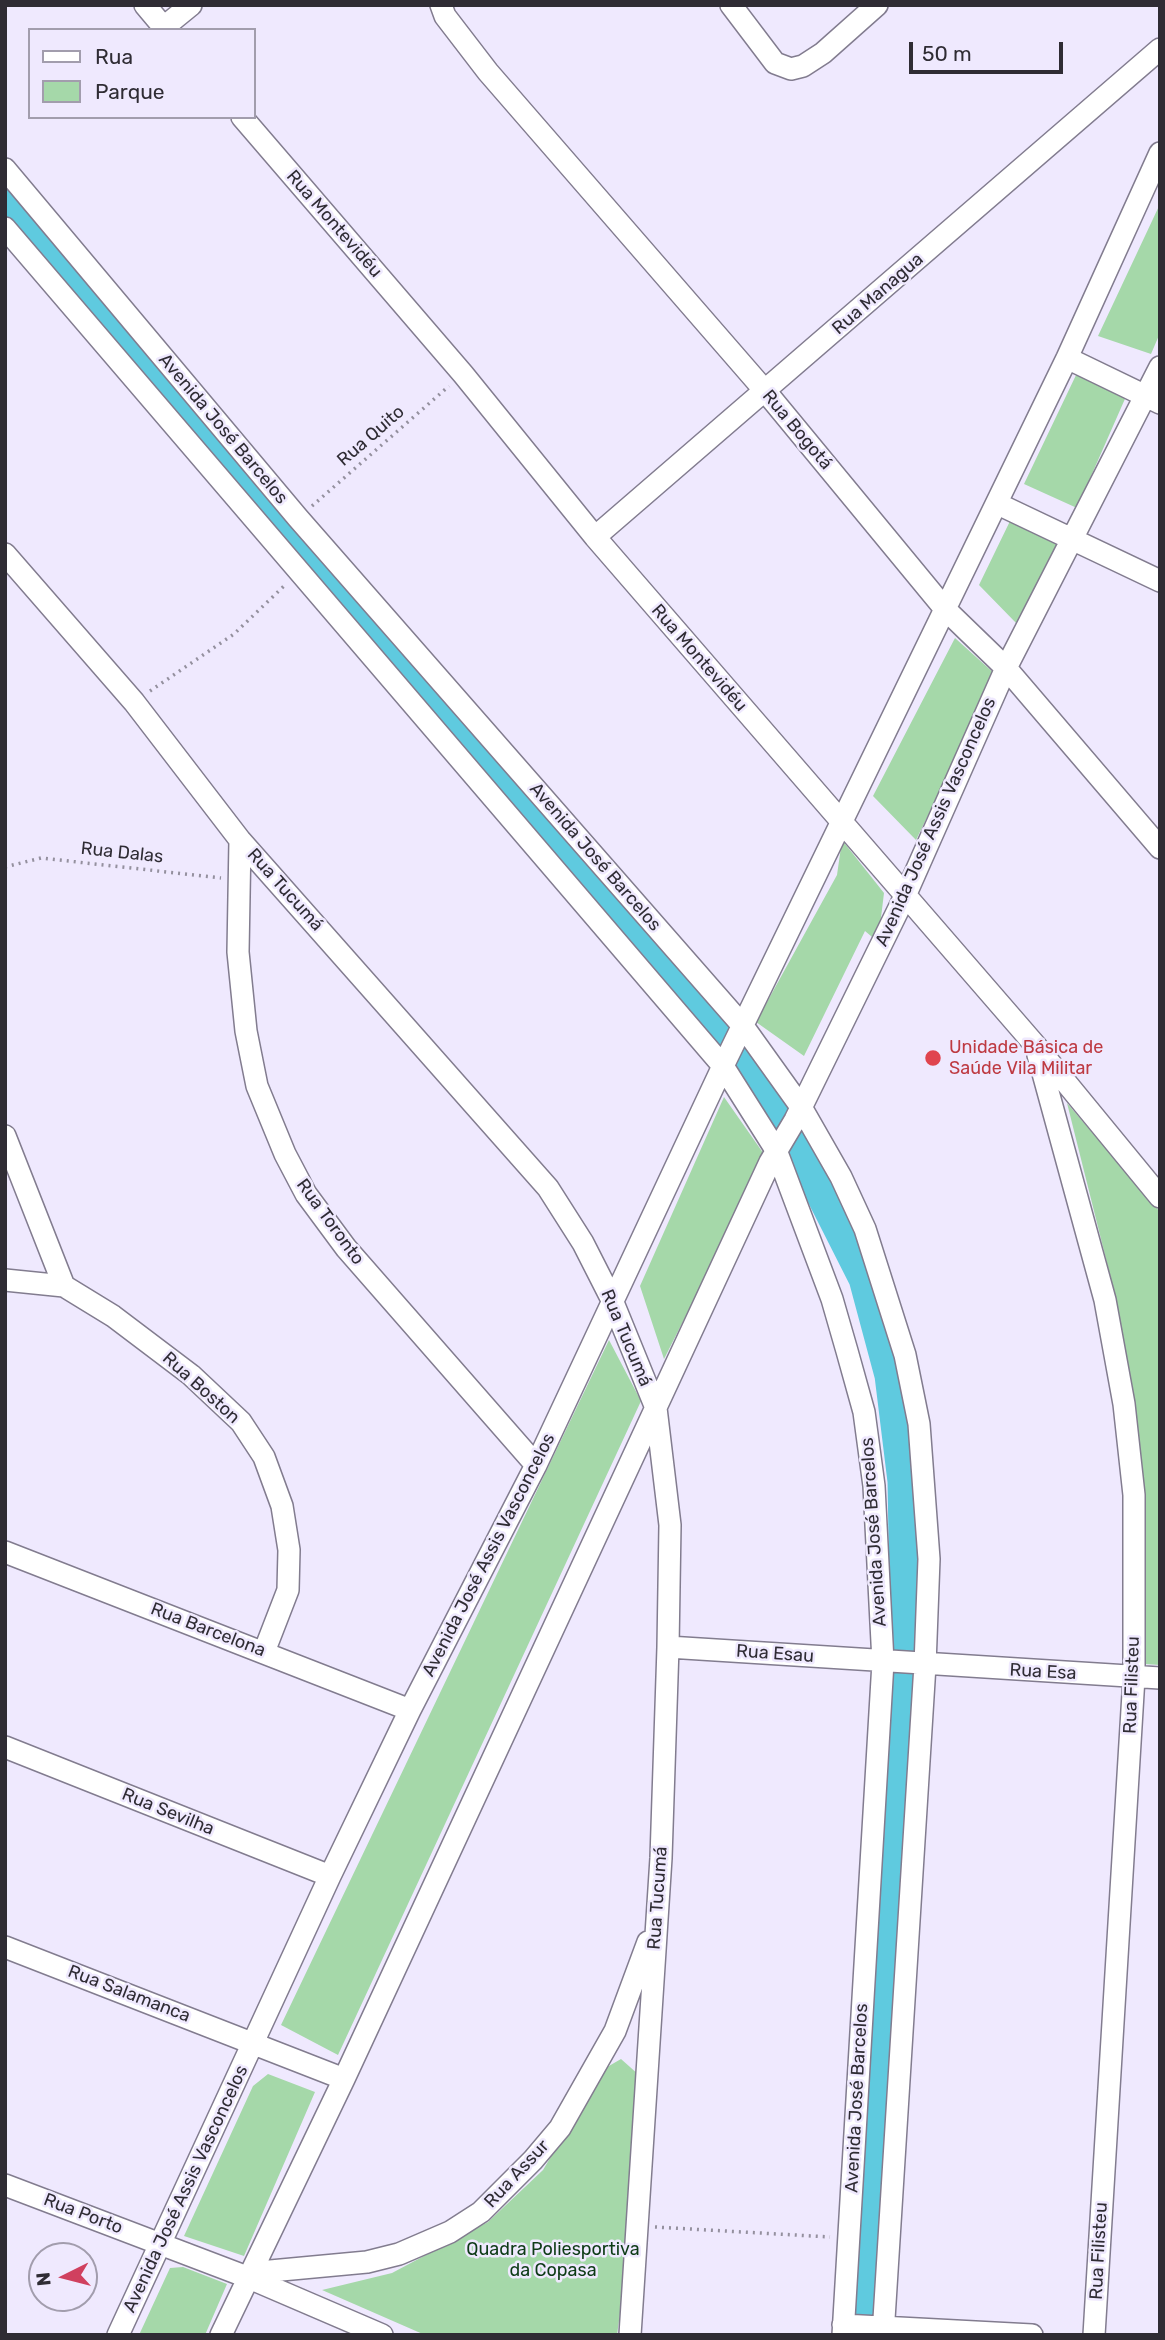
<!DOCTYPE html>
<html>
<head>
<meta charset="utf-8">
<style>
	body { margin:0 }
	#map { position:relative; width:1165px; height:2340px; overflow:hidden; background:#efe9fe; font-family:Rubik,sans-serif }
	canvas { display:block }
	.frame { position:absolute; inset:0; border:7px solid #2f2c34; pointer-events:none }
	.legend { position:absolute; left:28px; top:28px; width:228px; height:91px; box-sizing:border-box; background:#efe9fe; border:2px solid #a29dad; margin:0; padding:9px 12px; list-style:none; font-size:21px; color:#2f2c34 }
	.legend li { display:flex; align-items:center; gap:14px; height:35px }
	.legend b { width:35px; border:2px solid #a29dad }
	.north { position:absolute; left:28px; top:2242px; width:70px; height:70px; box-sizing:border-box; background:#efe9fe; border:2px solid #a29dad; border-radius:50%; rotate:264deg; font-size:19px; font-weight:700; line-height:28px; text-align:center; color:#2f2c34 }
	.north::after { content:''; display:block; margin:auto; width:24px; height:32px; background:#d0405f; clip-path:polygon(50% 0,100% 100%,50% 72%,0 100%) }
	.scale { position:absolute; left:909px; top:42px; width:154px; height:32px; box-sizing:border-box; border:4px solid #2f2c34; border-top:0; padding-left:9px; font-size:21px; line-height:24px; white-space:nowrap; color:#2f2c34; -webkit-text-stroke:5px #efe9fe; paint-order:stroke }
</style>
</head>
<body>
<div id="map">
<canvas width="1165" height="2340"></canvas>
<div class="frame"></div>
<ul class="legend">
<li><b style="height:9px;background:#fff"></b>Rua</li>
<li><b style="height:19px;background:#a5d8a9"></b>Parque</li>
</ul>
<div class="north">N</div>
<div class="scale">50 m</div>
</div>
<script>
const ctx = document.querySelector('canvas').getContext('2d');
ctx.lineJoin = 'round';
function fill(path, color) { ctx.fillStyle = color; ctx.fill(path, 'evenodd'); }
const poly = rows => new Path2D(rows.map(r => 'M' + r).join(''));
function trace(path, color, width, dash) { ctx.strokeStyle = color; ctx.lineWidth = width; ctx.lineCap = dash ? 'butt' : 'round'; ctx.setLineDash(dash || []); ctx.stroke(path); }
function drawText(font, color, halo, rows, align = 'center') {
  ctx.font = font + ' Rubik,sans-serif'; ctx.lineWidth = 5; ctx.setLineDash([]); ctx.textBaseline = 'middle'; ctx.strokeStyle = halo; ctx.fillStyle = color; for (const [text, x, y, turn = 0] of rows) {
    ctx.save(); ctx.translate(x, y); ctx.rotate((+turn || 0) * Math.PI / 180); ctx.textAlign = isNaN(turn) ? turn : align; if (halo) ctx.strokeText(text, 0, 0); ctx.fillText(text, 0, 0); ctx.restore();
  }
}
fill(poly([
	[1160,204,1160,333,1151,354,1098,336],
	[1077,373,1128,392,1077,508,1024,484],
	[1011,519,1059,540,1018,625,979,585],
	[955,638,996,675,916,840,873,796],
	[842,840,884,893,878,942,865,931,804,1056,756,1022,837,875],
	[724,1097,766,1157,664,1359,640,1286],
	[1067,1103,1160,1212,1160,1665,1144,1664,1143,1478,1117,1303],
	[609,1340,641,1401,338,2055,281,2025],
	[621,2059,639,2075,632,2227,617,2335,425,2335,322,2290,392,2273,488,2222,543,2170,602,2070],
	[268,2074,315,2092,244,2256,184,2236,253,2086],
	[183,2267,227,2284,205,2335,139,2335,170,2268]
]), '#a5d8a9');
trace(poly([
	[5,193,279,514],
	[298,535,751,1062,783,1112,867,1278,893,1375,906,1481,908,1595,902,1773,870,2335]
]), '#5fcadf', 37);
const minor = poly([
	[145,5,166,30],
	[441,5,445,16,488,72,766,392,945,609,1006,668,1160,848],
	[731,5,775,63,791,69,803,66,823,53,877,5],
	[164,27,191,5],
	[242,117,463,374,595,537,1036,1046,1160,1197],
	[5,169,298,518,743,1026,801,1107,841,1177,865,1229,905,1355,919,1424,929,1559,925,1665,883,2335],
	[5,228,723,1066,776,1150,832,1299,847,1351,864,1412,874,1486,883,1662,843,2335],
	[1067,358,1160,403],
	[998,504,1160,581],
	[595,537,1160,49],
	[5,554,134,702,240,840,548,1188,583,1243,612,1300,656,1408,670,1525,668,1647,661,1858,630,2335],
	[240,840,238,952,246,1031,257,1086,285,1154,306,1194,346,1248,536,1465],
	[1038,1055,1105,1300,1124,1404,1134,1495,1134,1677,1094,2335],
	[5,1136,64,1286],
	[5,1280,64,1286,113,1316,191,1375,241,1422,264,1457,282,1506,289,1550,288,1590,264,1652],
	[5,1552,410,1710],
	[668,1647,1160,1678],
	[5,1747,330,1876],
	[5,1947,344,2079],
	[5,2185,247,2277,382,2335],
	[249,2273,367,2262,399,2254,450,2232,481,2212,533,2160,560,2128,615,2031,648,1942],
	[843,2325,1032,2335],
	[118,2335,330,1876,410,1710,536,1465,723,1066,1067,358,1160,153],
	[221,2335,344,2079,770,1162,795,1120,905,896,1006,668,1160,367]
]);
trace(minor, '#827c8f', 24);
trace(poly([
	[312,506,449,386],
	[150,691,234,634,284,586],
	[5,867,41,858,221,878],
	[655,2227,830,2237]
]), '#94909e', 3.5, [2, 5]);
trace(minor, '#fff', 21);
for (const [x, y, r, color] of [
	[933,1058,9,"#e0444e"]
]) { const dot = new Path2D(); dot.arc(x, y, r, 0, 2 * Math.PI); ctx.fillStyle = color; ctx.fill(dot); trace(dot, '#efe9fe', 2.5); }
drawText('18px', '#2f2c34', '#efe9fe', [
	["Rua Montevidéu",334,224,49],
	["Rua Managua",878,294,-41],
	["Avenida José Barcelos",223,429,50],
	["Rua Bogotá",797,430,50],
	["Rua Quito",371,436,-41],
	["Rua Montevidéu",699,658,49],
	["Avenida José Assis Vasconcelos",936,822,-66],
	["Rua Dalas",122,853,6],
	["Avenida José Barcelos",595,857,49],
	["Rua Tucumá",285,890,48],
	["Rua Toronto",330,1222,54],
	["Rua Tucumá",626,1338,67],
	["Rua Boston",201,1388,42],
	["Avenida José Barcelos",874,1532,-94],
	["Avenida José Assis Vasconcelos",489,1555,-63],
	["Rua Barcelona",208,1630,21],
	["Rua Esau",775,1654,4],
	["Rua Esa",1043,1672,3],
	["Rua Filisteu",1132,1685,-88],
	["Rua Sevilha",168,1812,22],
	["Rua Tucumá",658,1898,-86],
	["Rua Salamanca",129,1994,21],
	["Avenida José Barcelos",857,2098,-87],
	["Rua Assur",517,2174,-47],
	["Avenida José Assis Vasconcelos",186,2189,-65],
	["Rua Porto",83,2214,21],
	["Rua Filisteu",1099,2251,-87]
]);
drawText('18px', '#be3a42', '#efe9fe', [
	["Unidade Básica de",949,1048],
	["Saúde Vila Militar",949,1069]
], 'left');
drawText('18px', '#0d3b16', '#efe9fe', [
	["Quadra Poliesportiva",553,2250],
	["da Copasa",553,2271]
]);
</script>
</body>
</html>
